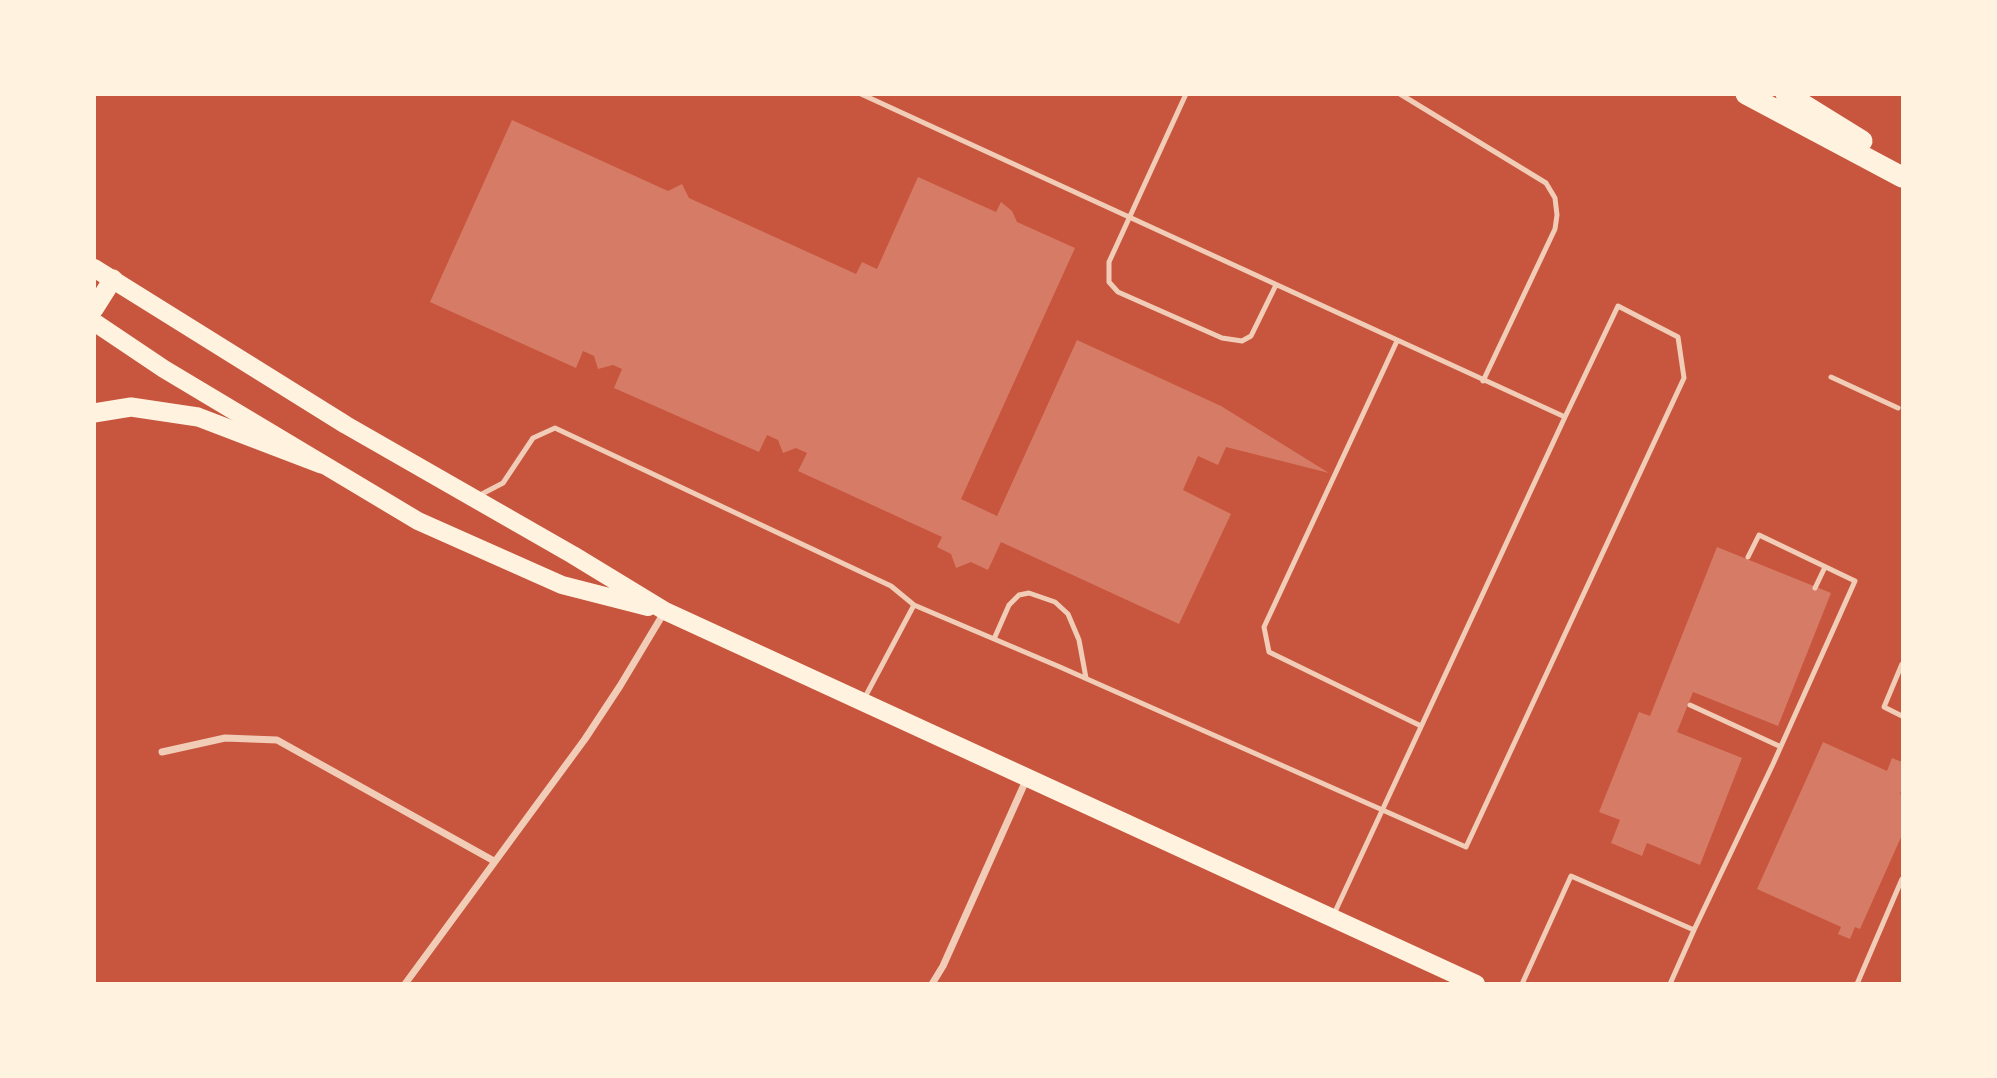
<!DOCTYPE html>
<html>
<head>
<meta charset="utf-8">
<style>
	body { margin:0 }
	#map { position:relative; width:1997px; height:1078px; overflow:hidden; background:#c8553d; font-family:Arial,sans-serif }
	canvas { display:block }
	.frame { position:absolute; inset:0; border:96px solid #fff3e0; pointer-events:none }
</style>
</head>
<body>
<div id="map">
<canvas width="1997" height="1078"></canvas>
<div class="frame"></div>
</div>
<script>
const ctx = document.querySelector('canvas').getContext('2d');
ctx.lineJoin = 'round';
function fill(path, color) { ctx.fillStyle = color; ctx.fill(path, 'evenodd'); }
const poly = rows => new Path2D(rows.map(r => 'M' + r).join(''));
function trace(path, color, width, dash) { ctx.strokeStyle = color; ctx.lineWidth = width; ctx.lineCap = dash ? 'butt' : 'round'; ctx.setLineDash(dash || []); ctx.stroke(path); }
fill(poly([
	[512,120,668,191,682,184,689,198,856,274,862,262,877,269,918,177,996,212,1001,202,1012,211,1017,222,1075,248,961,499,997,516,1077,340,1221,406,1329,473,1226,447,1218,465,1198,456,1183,490,1231,514,1179,624,1001,542,988,570,971,562,956,568,951,554,937,547,942,537,798,471,807,453,796,448,783,453,778,440,767,435,759,452,614,388,622,369,613,365,598,369,594,356,583,351,576,368,430,302],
	[1717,547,1831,593,1778,726,1693,692,1677,732,1742,758,1700,865,1647,843,1642,856,1611,843,1620,820,1599,812,1639,712,1650,716],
	[1823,742,1887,771,1892,758,1902,762,1902,789,1900,794,1902,795,1902,835,1860,929,1855,927,1850,939,1838,934,1841,927,1757,889]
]), '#d67c66');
trace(poly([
	[861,94,1565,417,1334,914],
	[1186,94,1109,262,1109,282,1118,292,1222,338,1242,341,1251,336,1276,285],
	[1400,94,1546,183,1555,198,1557,215,1555,229,1483,381],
	[1397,341,1264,627,1269,652,1421,726],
	[1831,377,1898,408],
	[478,496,503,483,533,438,555,428,891,586,914,605,864,699],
	[1815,588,1825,567],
	[914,605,1060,667,1466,847,1684,378,1678,337,1618,306,1565,417],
	[994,639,1009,605,1019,595,1029,593,1055,602,1068,614,1079,640,1086,678],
	[1902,664,1884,707,1902,716],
	[1690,705,1779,746],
	[1694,930,1773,764,1855,581,1759,535,1748,557],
	[1522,984,1571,876,1694,930,1670,984],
	[1857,984,1902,879]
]), '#f1ccb7', 5);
trace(poly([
	[162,752,225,738,277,740,494,861],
	[405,984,585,739,620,686,665,611],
	[932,984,943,966,1027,778]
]), '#f1ccb7', 7);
trace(poly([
	[94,268,346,425,573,555,665,611,1476,984],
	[94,322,164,369,418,521,562,585,648,607]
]), '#fff3e0', 18);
trace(poly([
	[94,309,113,279],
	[94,413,131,407,198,417,321,464]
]), '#fff3e0', 19);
trace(poly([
	[1746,94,1902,177],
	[1786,94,1862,141]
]), '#fff3e0', 21);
</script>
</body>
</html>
